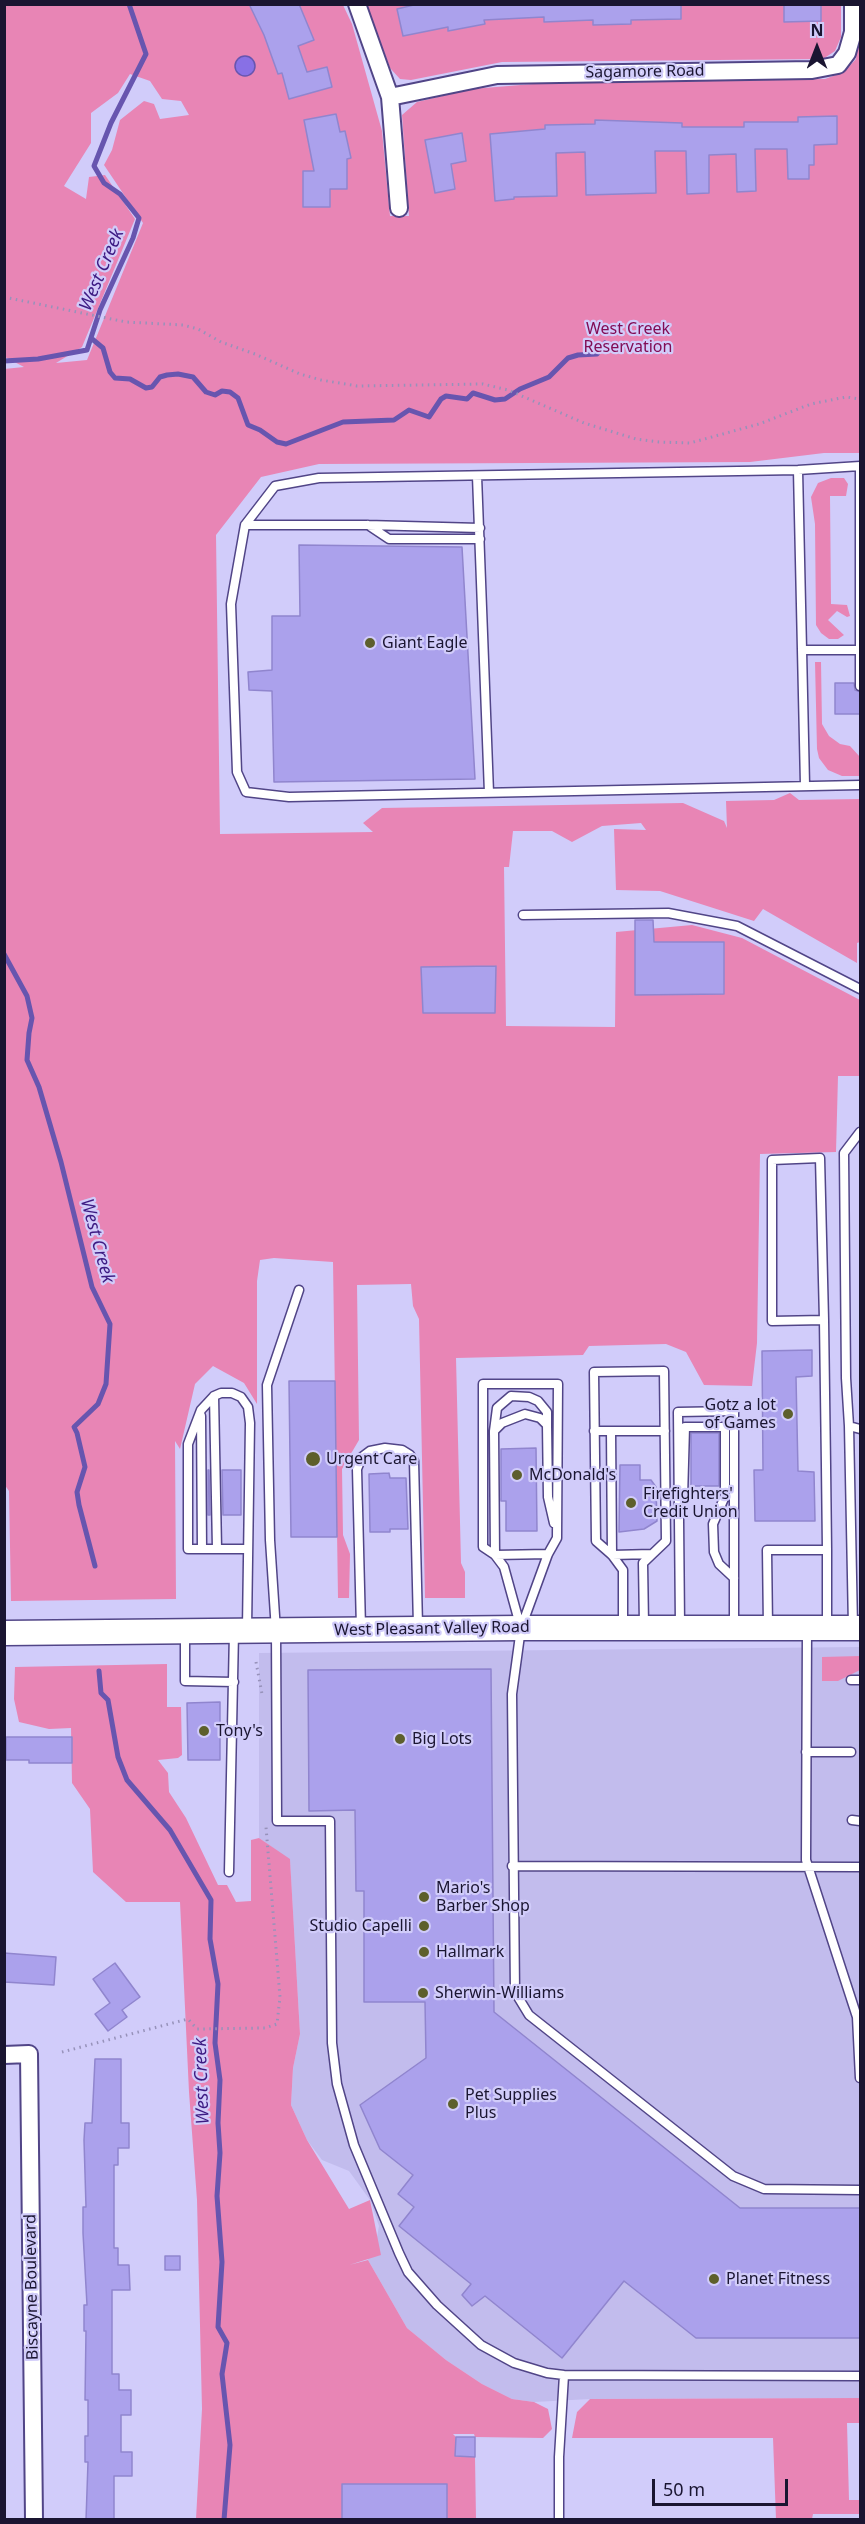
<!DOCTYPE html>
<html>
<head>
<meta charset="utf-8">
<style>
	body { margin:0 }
	#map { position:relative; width:865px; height:2524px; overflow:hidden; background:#d1ccfa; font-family:"Noto Sans",sans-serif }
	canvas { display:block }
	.frame { position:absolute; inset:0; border:6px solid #1a1531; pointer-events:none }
	.north { position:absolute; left:787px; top:18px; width:60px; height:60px; -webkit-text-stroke:4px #d1ccfa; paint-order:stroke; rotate:0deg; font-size:16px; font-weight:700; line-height:24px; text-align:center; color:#1a1531 }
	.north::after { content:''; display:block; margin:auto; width:21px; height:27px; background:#1a1531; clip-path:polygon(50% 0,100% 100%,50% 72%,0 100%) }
	.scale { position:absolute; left:652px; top:2479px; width:136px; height:27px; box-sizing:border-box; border:3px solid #1a1531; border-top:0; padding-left:8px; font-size:18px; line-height:21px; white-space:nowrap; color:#1a1531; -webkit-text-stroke:4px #d1ccfa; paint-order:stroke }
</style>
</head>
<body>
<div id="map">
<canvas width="865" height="2524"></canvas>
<div class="frame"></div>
<div class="north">N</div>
<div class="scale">50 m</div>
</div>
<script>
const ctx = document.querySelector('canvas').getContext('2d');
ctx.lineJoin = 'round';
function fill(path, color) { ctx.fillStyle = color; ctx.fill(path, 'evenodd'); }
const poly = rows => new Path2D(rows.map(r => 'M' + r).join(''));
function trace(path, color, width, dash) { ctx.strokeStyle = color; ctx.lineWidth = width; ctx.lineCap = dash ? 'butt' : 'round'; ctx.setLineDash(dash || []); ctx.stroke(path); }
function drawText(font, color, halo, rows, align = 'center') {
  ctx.font = font + ' "Noto Sans",sans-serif'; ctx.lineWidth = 4.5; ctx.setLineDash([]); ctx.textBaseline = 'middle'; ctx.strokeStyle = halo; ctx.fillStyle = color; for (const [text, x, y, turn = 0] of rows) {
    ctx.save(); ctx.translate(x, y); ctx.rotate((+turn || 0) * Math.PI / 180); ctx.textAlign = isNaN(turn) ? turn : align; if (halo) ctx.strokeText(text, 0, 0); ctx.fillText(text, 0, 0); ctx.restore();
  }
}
fill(poly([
	[860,1647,860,2398,590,2399,534,2402,512,2399,482,2384,446,2360,407,2328,368,2260,366,2248,377,2237,379,2226,370,2200,349,2171,322,2160,307,2140,291,2105,293,2068,300,2034,290,1860,259,1838,259,1653]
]), '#c2bced');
fill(poly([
	[5,5,343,5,352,24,382,131,390,216,409,216,402,115,417,102,472,89,533,84,825,79,844,72,856,59,857,5,860,5,860,453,824,453,750,462,319,464,261,477,216,535,220,834,373,832,363,823,382,808,683,803,724,821,727,828,726,801,774,800,790,793,799,800,860,799,860,942,857,943,857,963,763,909,754,921,660,891,616,890,614,829,646,830,641,823,602,826,572,842,552,831,513,831,509,867,504,867,506,1026,615,1027,616,932,692,925,742,938,860,1000,860,1076,838,1076,836,1152,760,1154,757,1343,752,1386,704,1385,686,1352,666,1344,589,1346,583,1355,456,1358,461,1563,465,1572,465,1598,425,1598,419,1319,413,1306,411,1284,357,1285,359,1440,342,1469,343,1535,350,1554,349,1598,338,1598,333,1262,274,1258,260,1260,257,1281,257,1404,244,1383,213,1366,195,1384,180,1449,175,1441,176,1599,11,1601,9,1491,4,1484,4,369,24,367,5,357],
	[130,74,150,81,162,99,181,101,189,115,160,119,154,104,144,101,120,120,112,150,104,165,143,223,87,360,56,363,82,347,135,219,105,175,89,177,86,199,64,186,91,143,91,113,118,93],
	[367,5,841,5,841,37,835,51,823,59,502,62,411,80,400,79,390,68],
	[831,478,844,478,848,484,846,496,830,496,831,604,847,605,850,616,847,617,837,611,828,620,844,635,838,639,829,639,821,633,816,625,815,524,811,497,818,483],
	[815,662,821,662,822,724,829,736,840,744,850,746,860,757,860,776,842,776,828,770,819,758,817,749],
	[860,1656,860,1670,838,1681,822,1681,822,1657],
	[167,1664,167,1707,181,1707,182,1755,178,1758,158,1760,168,1773,169,1792,186,1818,218,1885,227,1885,236,1902,251,1901,251,1840,259,1838,290,1859,300,2034,293,2068,291,2105,307,2140,349,2209,370,2200,381,2255,349,2265,368,2260,407,2328,446,2360,482,2384,512,2399,534,2402,548,2409,552,2429,543,2438,475,2437,474,2434,453,2434,456,2437,455,2456,475,2457,476,2519,416,2519,447,2519,447,2484,343,2485,342,2519,196,2519,202,2409,197,2200,189,2092,180,1902,126,1902,93,1872,90,1809,72,1783,71,1728,49,1729,19,1722,14,1699,15,1667],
	[860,2398,860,2423,847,2423,849,2500,860,2500,860,2514,813,2514,812,2519,776,2519,773,2438,572,2438,577,2412,590,2399]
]), '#e885b5');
const water = poly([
	'235 66a10 10 0 1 1 20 0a10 10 0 1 1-20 0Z'
]);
fill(water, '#8870e5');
trace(water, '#6755af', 1.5);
trace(poly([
	[91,338,103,348,110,372,115,378,130,379,146,388,152,387,160,377,167,375,178,374,193,377,206,392,215,395,222,391,230,392,238,398,248,425,260,430,277,442,286,444,343,422,394,420,409,410,429,417,441,399,446,396,467,399,473,393,495,400,505,399,520,389,549,377,568,358,578,355,597,354,605,343],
	[4,361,38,359,87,350,100,310,133,238,139,218,120,194,104,183,94,166,111,123,146,54,129,4],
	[4,954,27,996,32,1018,29,1033,27,1060,39,1087,61,1162,92,1287,110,1324,106,1384,98,1404,74,1427,77,1433,85,1467,77,1492,79,1505,95,1566],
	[99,1671,101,1693,108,1700,118,1757,127,1780,170,1830,211,1900,210,1939,218,1984,215,2043,220,2080,218,2123,220,2153,217,2196,222,2262,218,2327,227,2343,222,2374,230,2445,224,2520]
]), '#6755af', 5);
const building = poly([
	[249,4,299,4,314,40,298,46,307,72,327,67,332,87,289,99,282,73,278,74,264,35,249,4],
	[418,4,681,4,681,19,631,20,631,24,593,25,593,20,544,22,544,17,484,20,485,24,448,31,448,27,403,36,397,9,418,4],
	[784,4,821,4,821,21,784,22,784,4],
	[336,114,340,132,345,131,351,158,347,159,347,189,330,189,330,207,303,207,303,171,314,171,304,120,336,114],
	[837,116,837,144,814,145,814,165,809,165,809,179,788,179,787,149,755,149,756,191,737,192,736,154,709,155,709,193,687,194,686,151,655,151,656,193,586,195,585,152,556,153,557,196,514,197,514,199,495,201,490,134,545,129,545,125,595,124,595,120,682,123,682,127,744,127,744,122,798,122,798,117,837,116],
	[462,133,466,161,451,164,455,189,435,193,425,140,462,133],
	[299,545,462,547,475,779,274,782,272,691,249,690,248,672,272,670,272,616,300,616,299,545],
	[835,683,854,683,855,690,861,692,861,714,835,714,835,683],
	[635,920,653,920,654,942,724,942,724,994,635,995,635,920],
	[496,966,495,1013,423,1013,421,967,496,966],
	[812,1350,812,1376,796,1377,798,1471,814,1472,815,1521,755,1521,754,1470,763,1470,762,1351,812,1350],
	[289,1381,335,1381,337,1537,291,1537,289,1381],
	[691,1433,719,1433,719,1486,691,1486,691,1433],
	[536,1448,537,1531,506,1531,506,1501,501,1501,501,1449,536,1448],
	[620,1465,640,1465,640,1480,651,1480,656,1487,657,1521,644,1529,619,1532,620,1465],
	[208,1470,209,1470,210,1515,208,1515,208,1470],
	[222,1470,241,1470,241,1515,223,1515,222,1470],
	[389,1473,390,1478,406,1478,408,1529,390,1529,390,1532,370,1532,369,1474,389,1473],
	[491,1669,494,2012,740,2208,861,2208,861,2338,696,2338,624,2281,562,2358,485,2296,472,2306,462,2295,471,2284,399,2226,414,2207,398,2194,413,2175,380,2149,360,2105,426,2058,425,2002,364,2002,364,1891,356,1891,355,1810,309,1811,308,1670,491,1669],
	[220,1702,220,1760,188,1760,187,1703,220,1702],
	[6,1737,72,1737,72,1763,29,1763,29,1760,6,1760,6,1737],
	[4,1953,56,1957,54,1985,4,1982,4,1953],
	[115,1963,140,1997,122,2010,127,2017,108,2031,95,2014,110,2003,93,1979,115,1963],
	[95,2059,121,2059,121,2123,129,2123,129,2148,118,2148,118,2165,114,2165,114,2248,118,2248,118,2265,129,2265,130,2290,112,2290,112,2374,119,2374,119,2390,131,2390,131,2415,121,2415,121,2452,132,2452,132,2476,114,2476,114,2520,86,2520,88,2462,85,2462,85,2436,88,2436,88,2400,85,2400,86,2331,84,2331,84,2305,87,2305,83,2233,83,2207,86,2207,84,2140,85,2123,92,2123,95,2059],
	[165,2256,180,2256,180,2270,165,2270,165,2256],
	[456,2437,475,2437,475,2457,455,2456,456,2437],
	[342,2484,447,2484,447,2519,342,2520,342,2484]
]);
fill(building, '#aba1ec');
trace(building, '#9085ce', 1.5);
const lane = poly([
	[860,466,798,470,319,478,275,486,245,525,231,604,237,772,246,792,289,797,860,785],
	[860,466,860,503],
	[798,470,805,785],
	[477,476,489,793],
	[860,503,860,650],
	[245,525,367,525,480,528],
	[368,525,389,539,480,539],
	[802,650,860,650,860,686],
	[523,915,668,913,737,926,860,989],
	[299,1290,267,1385,270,1540,276,1631,277,1821,330,1821,332,2043,337,2084,354,2145,399,2253,408,2272,437,2305,481,2345,514,2363,547,2373,564,2375,860,2376],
	[824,1320,772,1321,772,1160,820,1158,824,1320,826,1466,827,1550],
	[214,1396,217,1549],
	[201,1416,202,1549],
	[849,1426,846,1378,844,1153,860,1132],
	[494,1431,497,1408,511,1396,529,1397,538,1401,547,1412,547,1425],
	[594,1431,665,1431],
	[611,1431,612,1555,652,1554],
	[683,1498,685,1427,725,1427,725,1496,713,1524,714,1552,719,1564,734,1578],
	[548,1554,495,1555,494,1431,502,1423,525,1414,540,1418,547,1425,548,1497,554,1523],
	[520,1625,504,1567,495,1555,483,1547,483,1384,558,1384,557,1538,548,1554,521,1628,512,1694,515,1992,529,2015,733,2176,764,2189,860,2190],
	[680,1625,678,1412,734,1411,734,1627],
	[623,1627,623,1570,612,1555,596,1541,594,1372,664,1371,666,1541,643,1563,644,1625],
	[768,1627,767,1550,827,1550,827,1625],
	[853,1627,849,1426,860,1429],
	[247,1628,250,1423,248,1407,241,1397,232,1393,221,1393,214,1396,201,1410,188,1444,188,1549,248,1549],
	[361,1628,357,1469,362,1457,370,1451,385,1448,402,1450,410,1455,414,1461,418,1626],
	[807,1631,806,1860,857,2017,860,2078],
	[185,1632,185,1681,234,1682],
	[851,1680,860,1680],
	[806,1752,851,1752],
	[852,1820,860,1821],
	[512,1866,860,1867],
	[229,1872,234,1632],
	[559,2520,559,2457,564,2375]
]);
const street = poly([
	[357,4,390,97,399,208],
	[390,97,497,75,812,70,838,65,847,53,853,32,853,4],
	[4,2055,29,2054,34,2520]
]);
const secondary = poly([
	[4,1633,521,1628,860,1628]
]);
trace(lane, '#514587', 11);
trace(street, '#514587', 20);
trace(secondary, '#514587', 27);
trace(poly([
	[4,297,126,322,183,325,198,329,221,342,255,354,300,374,321,380,357,386,483,384,508,390,584,423,636,439,659,442,690,443,759,424,811,404,846,397,860,399],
	[256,1662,262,1694],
	[62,2052,188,2019,197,2029,265,2028,277,2024,280,1997,266,1827]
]), '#9792ba', 3, [1.5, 4.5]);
trace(lane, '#fff', 8);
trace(street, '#fff', 16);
trace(secondary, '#fff', 24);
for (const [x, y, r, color] of [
	[370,643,6,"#5d5f2c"],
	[788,1414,6,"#5d5f2c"],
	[313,1459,8,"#5d5f2c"],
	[517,1475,6,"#5d5f2c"],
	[631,1503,6,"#5d5f2c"],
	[204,1731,6,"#5d5f2c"],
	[400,1739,6,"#5d5f2c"],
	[424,1897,6,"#5d5f2c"],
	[424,1926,6,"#5d5f2c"],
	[424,1952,6,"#5d5f2c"],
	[423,1993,6,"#5d5f2c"],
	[453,2104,6,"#5d5f2c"],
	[714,2279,6,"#5d5f2c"]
]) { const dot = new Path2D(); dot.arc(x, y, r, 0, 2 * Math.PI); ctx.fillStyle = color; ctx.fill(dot); trace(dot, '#d1ccfa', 2); }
drawText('16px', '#1a1531', '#d1ccfa', [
	["Sagamore Road",645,72,-1],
	["West Pleasant Valley Road",432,1629,-1],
	["Biscayne Boulevard",32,2287,-91]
]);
drawText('16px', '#820c55', '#d1ccfa', [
	["West Creek",628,329],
	["Reservation",628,347]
]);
drawText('16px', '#1a1531', '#d1ccfa', [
	["Giant Eagle",382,643],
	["Gotz a lot",776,1405,"right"],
	["of Games",776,1423,"right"],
	["Urgent Care",326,1459],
	["McDonald's",529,1475],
	["Firefighters'",643,1494],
	["Credit Union",643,1512],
	["Tony's",216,1731],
	["Big Lots",412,1739],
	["Mario's",436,1888],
	["Barber Shop",436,1906],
	["Studio Capelli",412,1926,"right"],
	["Hallmark",436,1952],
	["Sherwin-Williams",435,1993],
	["Pet Supplies",465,2095],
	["Plus",465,2113],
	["Planet Fitness",726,2279]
], 'left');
drawText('italic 18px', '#3d1b83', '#d1ccfa', [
	["West Creek",102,270,-67],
	["West Creek",97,1241,75],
	["West Creek",202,2081,-92]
]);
</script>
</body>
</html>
